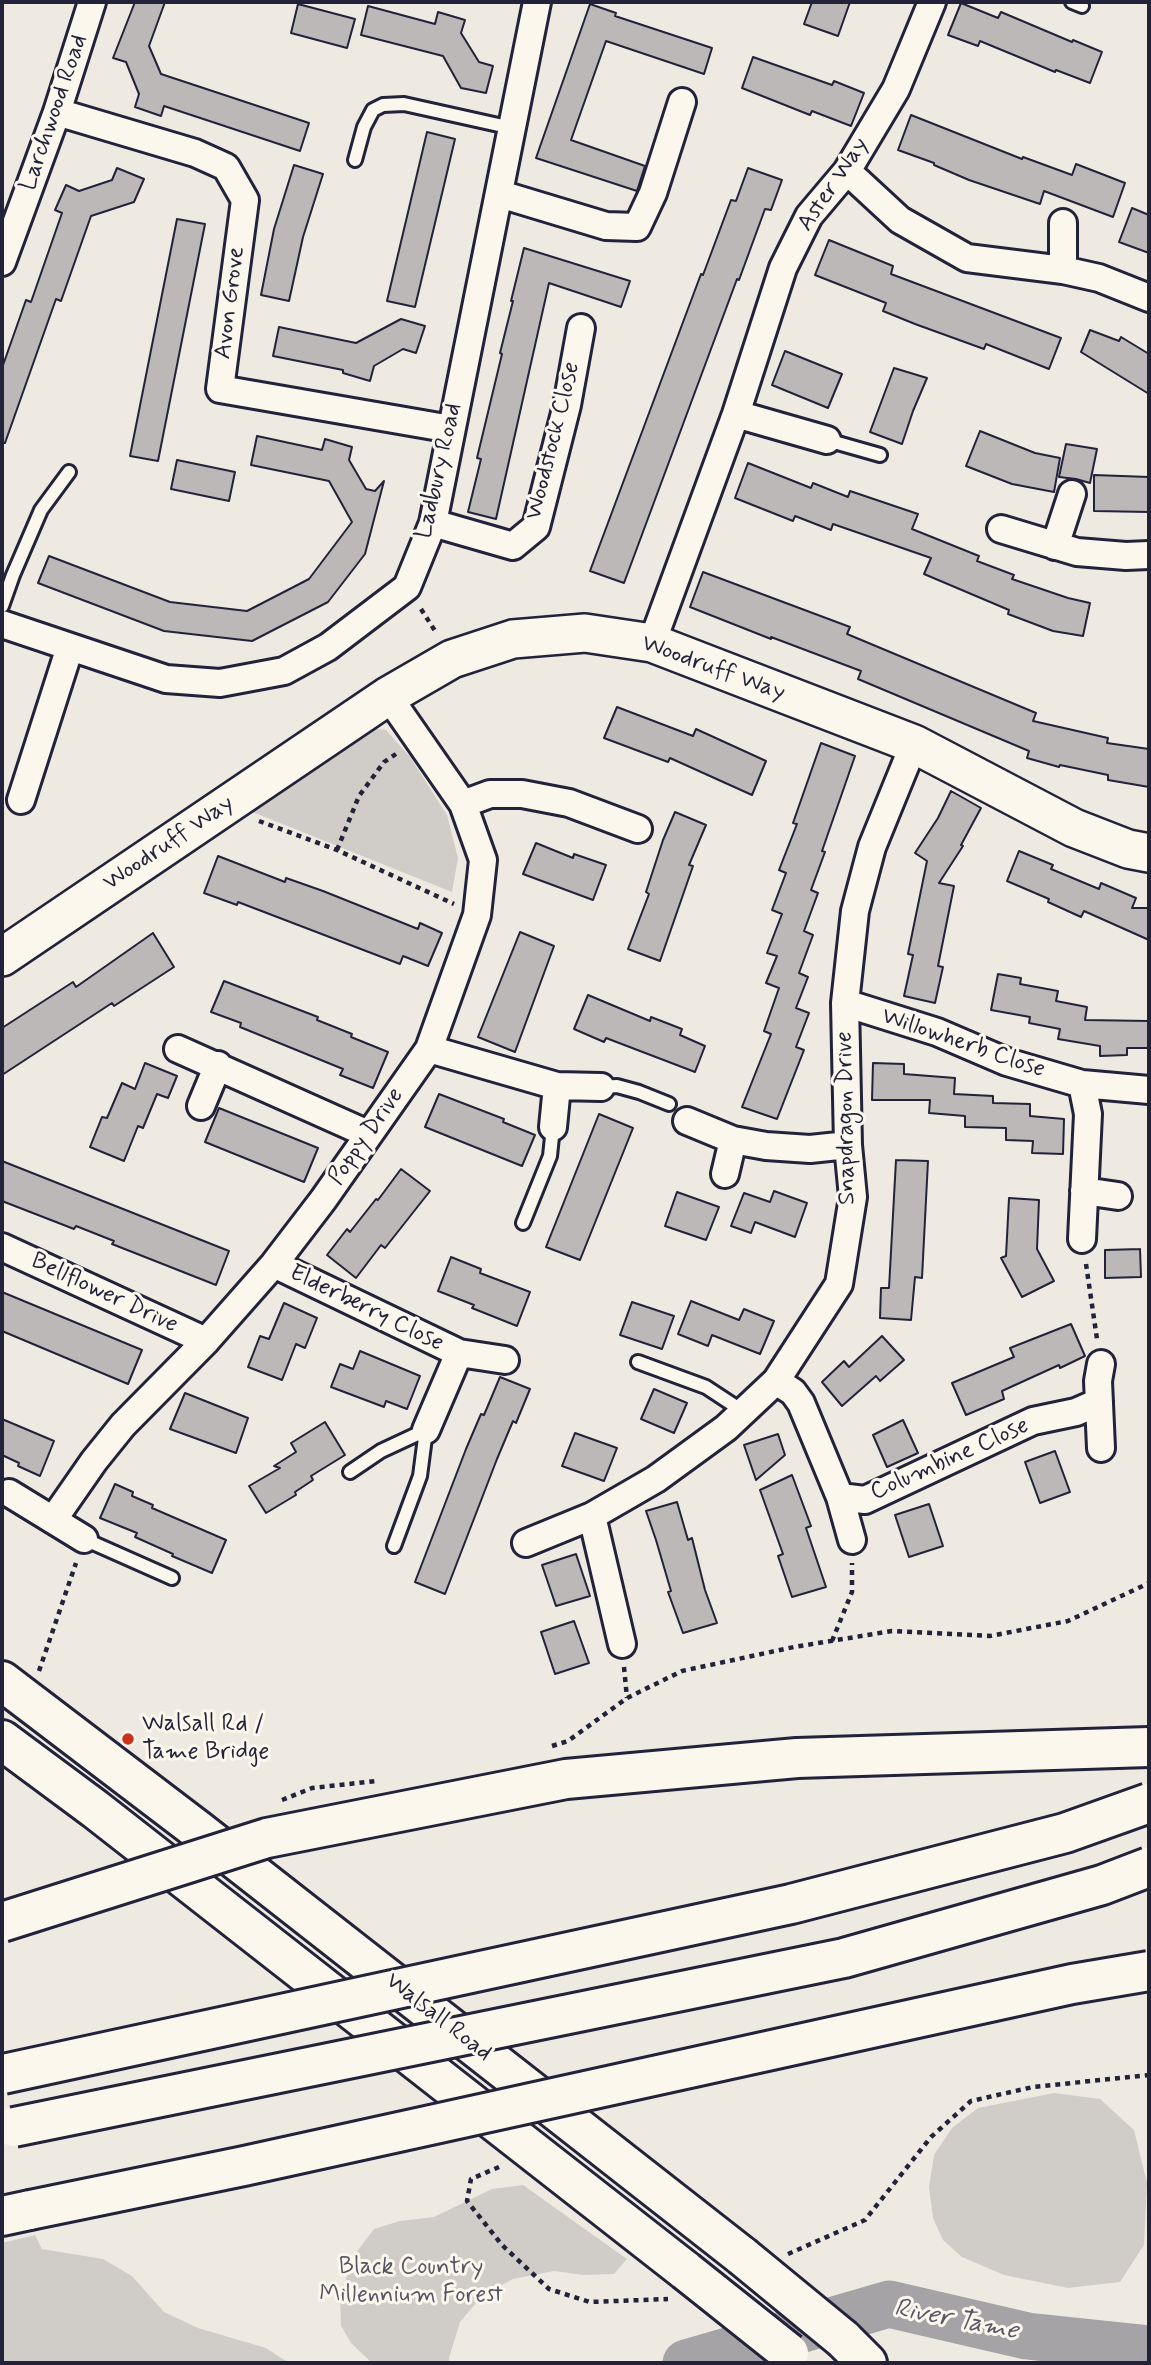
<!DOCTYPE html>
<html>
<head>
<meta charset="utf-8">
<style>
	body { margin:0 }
	#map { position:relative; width:1151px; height:2365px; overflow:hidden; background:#eeeae2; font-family:Mynerve,sans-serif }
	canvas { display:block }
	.frame { position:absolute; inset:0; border:4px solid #22223b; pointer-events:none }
</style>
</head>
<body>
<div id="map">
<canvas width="1151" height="2365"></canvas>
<div class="frame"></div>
</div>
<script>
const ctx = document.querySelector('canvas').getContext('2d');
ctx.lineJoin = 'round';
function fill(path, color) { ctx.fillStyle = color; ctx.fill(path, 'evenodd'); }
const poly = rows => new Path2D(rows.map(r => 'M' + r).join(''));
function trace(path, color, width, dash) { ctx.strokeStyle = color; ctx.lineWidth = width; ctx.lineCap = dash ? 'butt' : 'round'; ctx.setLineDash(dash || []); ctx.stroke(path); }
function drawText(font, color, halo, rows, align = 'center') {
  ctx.font = font + ' Mynerve,sans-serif'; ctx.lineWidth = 6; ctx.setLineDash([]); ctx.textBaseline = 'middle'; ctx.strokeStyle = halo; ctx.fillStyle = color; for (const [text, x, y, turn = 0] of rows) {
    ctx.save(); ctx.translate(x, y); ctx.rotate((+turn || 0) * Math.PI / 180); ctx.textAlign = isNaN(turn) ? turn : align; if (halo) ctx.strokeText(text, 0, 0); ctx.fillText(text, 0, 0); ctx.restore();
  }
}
fill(poly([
	[371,728,386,730,410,757,447,815,458,858,452,892,250,811],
	[1054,2093,1100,2099,1134,2130,1147,2183,1144,2245,1120,2282,1068,2288,1004,2275,962,2257,943,2240,933,2218,929,2187,934,2155,952,2128,978,2108],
	[523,2185,627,2259,614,2274,583,2275,554,2271,513,2279,483,2295,460,2322,449,2358,450,2363,372,2363,351,2343,341,2326,340,2293,358,2250,374,2229,400,2221,434,2217,492,2189],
	[35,2235,42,2249,103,2259,132,2276,164,2312,198,2328,266,2348,289,2363,2,2363,2,2243]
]), '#d0cdc9');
trace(poly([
	[686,2363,889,2304,1027,2336,1149,2349]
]), '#a6a3a7', 47);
const building = poly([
	[135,2,165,2,149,46,161,74,309,123,300,151,164,106,161,116,135,107,139,94,126,62,113,58,135,2],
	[812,2,850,2,838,36,804,24,812,2],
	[961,3,998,18,1001,12,1072,42,1073,40,1102,52,1090,83,1056,70,1055,72,980,41,978,46,948,35,961,3],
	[298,4,355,19,347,48,291,33,298,4],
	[590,4,616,13,615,16,712,48,704,74,606,41,571,140,645,166,637,191,536,158,590,4],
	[368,6,435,24,438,12,465,20,461,33,479,62,493,66,486,93,461,88,443,56,361,35,368,6],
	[753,57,832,85,834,81,864,93,851,126,812,111,810,115,742,88,753,57],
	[911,115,1022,159,1023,157,1072,175,1076,164,1125,183,1113,217,1044,191,1040,204,969,180,934,165,934,163,898,150,911,115],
	[427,132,455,139,415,307,387,301,427,132],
	[294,165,323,174,303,237,289,301,261,295,274,229,294,165],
	[117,168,144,179,134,202,91,216,61,301,56,299,5,443,2,443,2,368,26,300,31,302,62,213,55,210,66,185,79,191,112,180,117,168],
	[748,168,782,180,771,210,765,209,739,280,737,279,624,583,590,571,701,274,703,275,731,200,736,201,748,168],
	[1132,208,1149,215,1149,253,1119,242,1132,208],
	[177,219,205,224,158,461,130,456,177,219],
	[829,240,893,266,891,274,1061,338,1049,369,986,344,984,349,915,324,883,311,886,303,815,275,829,240],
	[524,248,630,281,621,307,549,283,496,519,468,512,481,459,477,458,502,354,500,353,513,301,511,301,524,248],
	[401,319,425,326,416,353,403,349,374,366,370,381,343,373,343,370,273,356,279,327,356,343,401,319],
	[1090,330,1119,341,1121,337,1149,354,1149,394,1081,352,1090,330],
	[785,351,842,374,828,408,772,385,785,351],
	[894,368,927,378,913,411,902,444,870,432,894,368],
	[980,431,1035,453,1060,458,1054,492,1012,484,966,466,980,431],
	[257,436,322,450,325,439,352,447,349,460,366,489,375,491,384,481,365,554,328,602,252,641,164,631,38,583,49,556,170,602,247,611,309,579,352,522,329,481,251,465,257,436],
	[1066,444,1097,449,1090,483,1076,479,1059,477,1066,444],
	[177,460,235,472,229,501,171,489,177,460],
	[748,463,811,488,813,483,848,497,850,491,918,514,912,529,979,556,977,561,1014,575,1012,579,1068,598,1090,603,1083,636,1053,631,1008,614,1009,610,924,574,931,558,833,524,831,530,795,516,793,521,735,498,748,463],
	[1094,475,1149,477,1149,512,1094,511,1094,475],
	[703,572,850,627,847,634,1036,713,1033,721,1108,738,1107,743,1149,749,1149,787,1108,780,1108,775,1060,765,1059,767,1027,758,1029,751,858,679,861,671,771,637,771,639,690,607,703,572],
	[617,707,693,736,696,729,766,761,752,795,670,758,668,762,604,738,617,707],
	[821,743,855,756,822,851,825,852,811,890,818,893,804,931,813,935,799,973,808,977,796,1008,809,1013,796,1047,804,1050,777,1119,742,1107,771,1034,764,1031,779,988,766,983,777,956,767,953,782,914,772,910,786,873,779,870,797,824,793,823,821,743],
	[951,791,981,808,961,845,963,846,939,883,954,886,938,966,943,967,935,1003,904,996,913,955,908,954,927,861,915,853,938,818,951,791],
	[675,812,706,825,689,865,693,866,660,961,628,949,649,894,646,892,663,840,675,812],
	[536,843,573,858,574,854,606,865,593,900,523,874,536,843],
	[1019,851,1053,865,1051,869,1099,889,1101,883,1136,898,1132,908,1149,908,1149,940,1084,911,1081,917,1048,902,1049,899,1007,881,1019,851],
	[218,856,285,882,286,878,323,891,418,929,420,923,442,933,428,966,403,956,400,964,238,902,237,905,204,893,218,856],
	[520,932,554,946,515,1052,478,1037,520,932],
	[153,933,174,967,114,1006,112,1003,2,1075,2,1028,73,982,76,987,153,933],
	[998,974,1021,978,1020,984,1058,991,1056,1001,1087,1007,1085,1020,1149,1021,1149,1048,1127,1048,1127,1055,1100,1056,1100,1046,1058,1039,1060,1029,1029,1023,1030,1017,991,1010,998,974],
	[224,981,318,1017,317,1020,352,1034,351,1037,388,1052,373,1088,340,1075,343,1069,240,1027,241,1023,211,1012,224,981],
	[588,995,650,1021,651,1017,682,1029,680,1035,705,1046,695,1072,606,1038,604,1042,574,1029,588,995],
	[145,1063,177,1076,168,1098,157,1094,143,1128,138,1126,124,1161,90,1147,102,1117,107,1118,122,1083,135,1089,145,1063],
	[873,1063,904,1064,904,1074,955,1078,954,1094,993,1096,993,1103,1030,1104,1030,1116,1064,1119,1063,1154,1032,1153,1033,1141,1006,1140,1006,1128,965,1127,965,1116,929,1113,930,1100,872,1100,873,1063],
	[439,1094,504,1119,503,1122,535,1135,522,1166,425,1127,439,1094],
	[219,1108,318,1148,304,1182,205,1142,219,1108],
	[599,1114,633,1128,580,1260,546,1247,599,1114],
	[896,1160,928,1161,922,1278,915,1277,911,1320,880,1318,881,1288,889,1288,896,1160],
	[2,1161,229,1251,216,1285,112,1244,114,1241,76,1226,74,1229,2,1201,2,1161],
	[401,1169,430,1191,385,1248,381,1245,356,1278,327,1255,347,1229,350,1232,376,1199,378,1200,401,1169],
	[774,1191,807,1203,795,1237,755,1222,751,1233,731,1226,744,1193,770,1202,774,1191],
	[677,1192,719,1207,706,1240,665,1226,677,1192],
	[1009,1198,1039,1200,1037,1249,1054,1281,1022,1297,1001,1258,1006,1256,1009,1198],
	[1140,1249,1141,1277,1105,1278,1105,1250,1140,1249],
	[451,1257,481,1269,480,1273,530,1292,517,1326,472,1308,474,1305,438,1291,451,1257],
	[2,1292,142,1350,128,1384,2,1331,2,1292],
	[691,1301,739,1320,744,1309,774,1321,760,1354,712,1335,708,1346,678,1334,691,1301],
	[632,1302,674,1316,662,1349,620,1335,632,1302],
	[284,1303,317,1318,305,1348,296,1344,282,1380,248,1367,260,1336,269,1339,284,1303],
	[1071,1324,1085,1356,1060,1368,1059,1365,1002,1391,1004,1399,966,1415,952,1383,1014,1357,1010,1348,1071,1324],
	[882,1336,904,1360,880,1381,876,1376,842,1406,822,1382,844,1361,849,1367,882,1336],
	[360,1351,420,1376,407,1409,386,1401,384,1407,331,1387,340,1364,353,1369,360,1351],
	[500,1377,530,1389,516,1423,513,1421,497,1459,445,1594,415,1582,466,1449,481,1414,484,1415,500,1377],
	[654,1389,687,1403,674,1433,641,1419,654,1389],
	[185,1393,248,1418,236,1453,170,1429,185,1393],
	[2,1419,54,1441,40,1476,18,1466,19,1463,2,1455,2,1419],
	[903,1420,918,1453,887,1467,873,1435,903,1420],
	[325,1422,345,1455,311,1476,313,1480,295,1492,296,1495,266,1513,249,1486,280,1468,274,1466,296,1452,291,1443,325,1422],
	[575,1433,617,1448,604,1481,562,1466,575,1433],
	[778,1434,785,1455,756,1480,744,1445,778,1434],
	[1055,1451,1070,1492,1040,1503,1025,1462,1055,1451],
	[792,1475,811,1526,806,1528,826,1587,792,1597,778,1556,783,1554,760,1490,792,1475],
	[115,1484,133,1492,132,1496,153,1505,152,1508,226,1540,212,1573,172,1556,173,1554,135,1537,137,1533,100,1518,115,1484],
	[677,1502,688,1540,692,1538,705,1590,717,1623,683,1633,668,1592,671,1591,656,1540,646,1511,677,1502],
	[929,1504,943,1546,909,1557,895,1515,929,1504],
	[576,1554,590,1596,556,1606,542,1565,576,1554],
	[574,1621,589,1663,555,1674,541,1632,574,1621]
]);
fill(building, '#bcb8b8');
trace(building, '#22223b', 2);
const lane = poly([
	[1072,2,1082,6],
	[355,160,364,127,373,110,383,105,404,104,512,128],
	[827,440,880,455],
	[2,606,13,575,41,510,69,472],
	[601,1087,617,1086,639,1092,669,1104],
	[523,1223,550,1156,553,1127],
	[638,1362,706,1387,744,1412],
	[350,1472,381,1451,426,1430,420,1476,394,1546],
	[84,1539,172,1578]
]);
const street = poly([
	[57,112,195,153,226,167,245,200,220,389,451,429],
	[847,171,900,220,967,258,1063,270,1099,278,1149,298],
	[500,194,606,226,637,227,653,193,682,102],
	[2,262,57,112,92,2],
	[1063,270,1063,223],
	[736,414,827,440],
	[433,523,513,546,536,527,567,405,581,328],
	[1001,529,1077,552,1126,556,1149,555],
	[1055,546,1072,494],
	[2,624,166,679,220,683,284,671,328,647,407,587,433,523,537,2],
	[652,643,736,414,783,268,809,216,847,171,896,89,932,2],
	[21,800,70,647],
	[463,804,490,794,522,794,569,803,638,829],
	[845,1003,937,1032,1007,1062,1082,1084,1149,1090],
	[178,1049,368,1134],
	[429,1049,557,1086,601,1087],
	[201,1106,218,1065],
	[687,1121,733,1140,766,1146,810,1149,848,1145],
	[553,1127,557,1086],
	[725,1174,733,1140],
	[1084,1191,1118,1196],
	[1082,1239,1088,1114,1082,1084],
	[2,1247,206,1341],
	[274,1264,459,1353,505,1360],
	[1101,1364,1098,1381,1101,1448],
	[776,1381,793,1392,801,1403,840,1497,852,1540],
	[426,1430,459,1353],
	[9,1493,84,1539],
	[840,1497,865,1500,1033,1421,1076,1412,1099,1402],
	[592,1516,622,1644],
	[53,1520,94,1461,123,1425,206,1341,274,1264,323,1200,429,1049,477,915,483,860,463,804,388,696],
	[526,1543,592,1516,656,1479,726,1428,776,1381,839,1284,853,1197,848,1145,845,1003,855,911,872,847,914,744]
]);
const secondary = poly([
	[2,957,388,696,452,659,513,639,585,633,652,643,914,744,1074,828,1128,849,1149,853]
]);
const primary = poly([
	[2,1681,199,1831,742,2256],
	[2,1740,95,1809,686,2271],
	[843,2339,867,2363]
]);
const highway = poly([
	[2,2216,30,2210]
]);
trace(lane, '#22223b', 18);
trace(street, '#22223b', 32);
trace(secondary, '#22223b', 42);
trace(primary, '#22223b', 44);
trace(highway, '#22223b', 44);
trace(poly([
	[421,609,437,634],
	[259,821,337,850,454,904],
	[337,850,359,796,384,762,396,754],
	[1086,1264,1097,1339],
	[832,1641,852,1592,852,1563],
	[624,1667,627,1698],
	[39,1671,76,1563],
	[552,1746,568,1741,627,1698,682,1671,794,1647,892,1631,990,1636,1068,1621,1149,1583],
	[282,1800,312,1788,376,1781],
	[499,2167,471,2179,467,2201,502,2245,549,2289,590,2302,668,2299],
	[788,2254,865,2220,931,2137,971,2101,1033,2087,1149,2075]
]), '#22223b', 4.5, [5, 5]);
trace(lane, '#fbf7ec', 12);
trace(street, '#fbf7ec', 26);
trace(secondary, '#fbf7ec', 37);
trace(primary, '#fbf7ec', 38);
trace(highway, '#fbf7ec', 38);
const primaryBridge = poly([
	[742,2256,843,2339],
	[686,2271,789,2353]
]);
const highwayBridge = poly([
	[2,1922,267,1838,566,1779,797,1758,1149,1747],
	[3,2074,791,1904,1065,1833,1149,1803],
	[14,2127,844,1958,1102,1885,1149,1867],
	[30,2210,244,2166,1072,1984,1149,1971]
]);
trace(primaryBridge, '#22223b', 44, []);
trace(highwayBridge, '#22223b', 44, []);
trace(primaryBridge, '#fbf7ec', 38);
trace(highwayBridge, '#fbf7ec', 38);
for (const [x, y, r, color] of [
	[128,1739,7,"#c8321e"]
]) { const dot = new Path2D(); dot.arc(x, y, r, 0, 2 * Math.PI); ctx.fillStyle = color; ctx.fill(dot); trace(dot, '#fbf7ec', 2.5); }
drawText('24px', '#22223b', '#fbf7ec', [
	["Larchwood Road",55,113,-71],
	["Aster Way",834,185,-56],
	["Avon Grove",231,303,-83],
	["Woodstock Close",554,441,-76],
	["Ladbury Road",440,471,-77],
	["Woodruff Way",713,669,20],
	["Woodruff Way",169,844,-34],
	["Willowherb Close",963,1044,19],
	["Snapdragon Drive",847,1118,-91],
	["Poppy Drive",367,1137,-55],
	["Bellflower Drive",104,1294,25],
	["Elderberry Close",366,1309,26],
	["Columbine Close",950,1460,-24],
	["Walsall Road",438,2018,38]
]);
drawText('24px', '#22223b', '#fbf7ec', [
	["Walsall Rd /",142,1725],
	["Tame Bridge",142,1753]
], 'left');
drawText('24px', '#565566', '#fbf7ec', [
	["Black Country",411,2268],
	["Millennium Forest",411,2296]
]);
drawText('italic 26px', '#575666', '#fbf7ec', [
	["River Tame",956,2321,11]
]);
</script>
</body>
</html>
